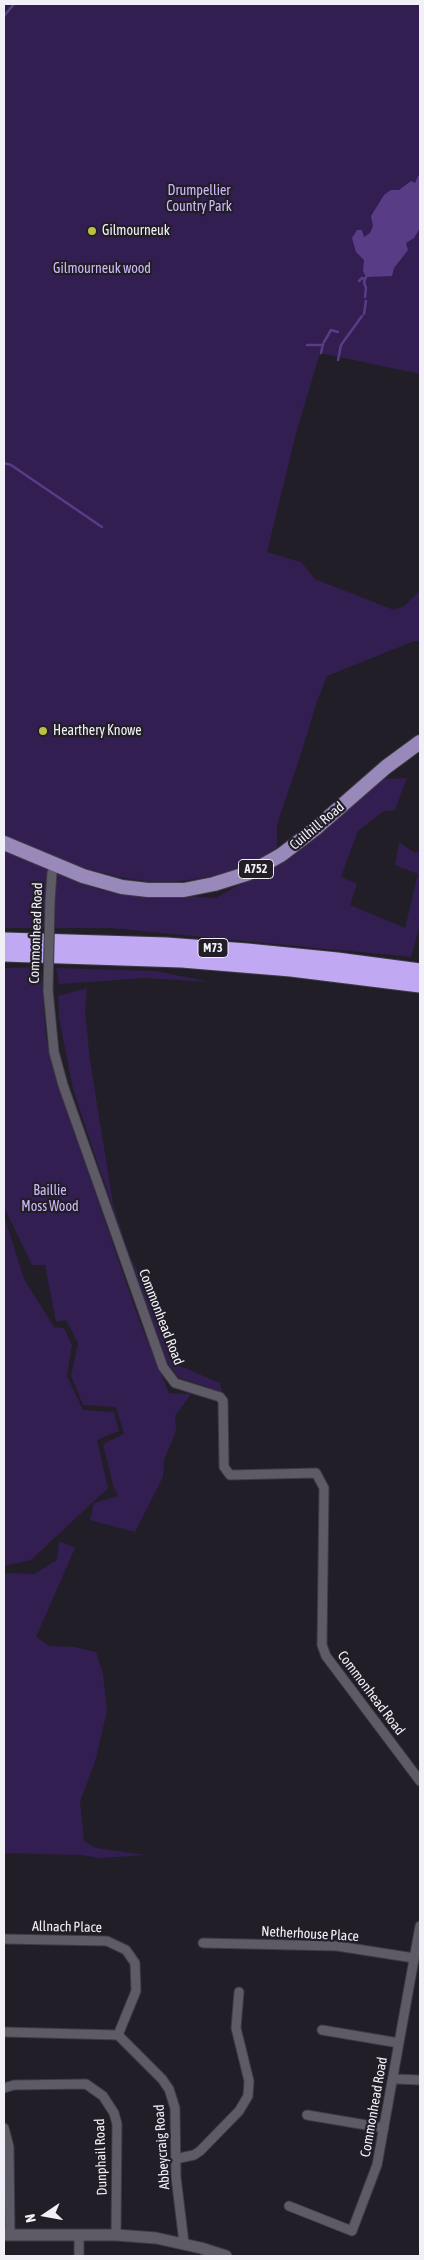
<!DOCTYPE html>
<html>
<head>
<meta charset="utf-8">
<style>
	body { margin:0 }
	#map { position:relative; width:424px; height:2260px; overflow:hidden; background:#211e27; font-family:"Asap Condensed",sans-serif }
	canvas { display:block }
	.frame { position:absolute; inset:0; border:5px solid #f2f0f7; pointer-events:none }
	.north { position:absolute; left:20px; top:2190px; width:50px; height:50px; -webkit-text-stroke:4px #211e27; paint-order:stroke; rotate:258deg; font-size:14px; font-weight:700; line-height:20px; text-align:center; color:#f2f0f7 }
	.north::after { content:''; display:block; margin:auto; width:18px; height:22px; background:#f2f0f7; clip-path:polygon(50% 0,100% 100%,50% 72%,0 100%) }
</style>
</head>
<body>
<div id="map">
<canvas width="424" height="2260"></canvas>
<div class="frame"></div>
<div class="north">N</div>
</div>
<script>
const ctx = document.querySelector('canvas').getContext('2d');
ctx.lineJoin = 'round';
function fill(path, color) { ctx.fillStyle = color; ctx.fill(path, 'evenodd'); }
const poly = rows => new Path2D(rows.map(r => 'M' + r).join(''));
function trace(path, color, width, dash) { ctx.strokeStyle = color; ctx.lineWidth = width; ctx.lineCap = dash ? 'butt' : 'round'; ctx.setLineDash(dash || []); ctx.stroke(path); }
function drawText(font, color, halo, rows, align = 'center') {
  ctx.font = font + ' "Asap Condensed",sans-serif'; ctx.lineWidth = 4.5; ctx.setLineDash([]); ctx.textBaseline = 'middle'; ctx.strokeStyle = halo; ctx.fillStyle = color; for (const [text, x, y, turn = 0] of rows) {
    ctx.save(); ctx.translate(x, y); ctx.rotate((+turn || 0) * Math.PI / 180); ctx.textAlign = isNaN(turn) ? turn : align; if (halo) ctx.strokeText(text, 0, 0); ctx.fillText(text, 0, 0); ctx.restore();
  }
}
fill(poly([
	[4,4,420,4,420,374,320,353,296,433,267,552,301,562,315,579,394,610,404,606,420,591,420,641,414,641,327,676,317,701,300,757,277,824,277,848,248,865,219,875,163,884,120,877,79,867,4,837],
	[407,778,395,810,384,811,358,831,341,877,357,884,350,905,405,928,418,874,395,865,399,842,415,853,420,851,420,924,411,957,111,928,4,928,4,851,100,890,216,898,284,859,381,779],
	[41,967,46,1038,54,1073,140,1323,169,1393,191,1394,175,1416,176,1431,164,1460,163,1477,135,1532,90,1520,94,1503,118,1496,113,1485,103,1444,124,1434,116,1407,83,1405,71,1376,78,1343,66,1320,56,1322,45,1265,32,1265,4,1207,4,968],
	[56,968,156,971,210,982,146,978,59,984],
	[87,988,85,1012,90,1060,113,1204,130,1256,145,1286,173,1363,220,1383,222,1392,178,1377,168,1363,142,1292,99,1167,73,1089,59,1018,58,996],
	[4,1216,24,1279,54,1327,64,1328,72,1345,67,1376,83,1410,114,1412,119,1431,97,1440,108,1488,31,1560,4,1566],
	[59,1541,75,1548,36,1637,49,1646,75,1647,96,1652,103,1674,107,1711,95,1762,80,1801,84,1841,96,1848,145,1855,101,1858,80,1855,4,1853,4,1573,34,1574,57,1560]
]), '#331e52');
fill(poly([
	[418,176,420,176,420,228,414,238,406,243,408,250,394,268,392,276,366,277,363,271,364,260,356,252,352,238,357,230,362,230,364,237,370,233,373,226,371,216,384,195,391,190,399,190,411,181,415,183]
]), '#583c85');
trace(poly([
	[4,16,14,4],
	[359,281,362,278,365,279],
	[365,297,366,288,364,282,366,277],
	[364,314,366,301],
	[324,342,331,330,338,332],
	[307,345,323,345],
	[321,353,323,344],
	[338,360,341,345,362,316],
	[4,463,11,465,102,527]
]), '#583c85', 2.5);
const minor = poly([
	[50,901,52,873,55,865],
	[48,990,54,1052,63,1085,163,1367,175,1383,220,1397,223,1401,224,1467,230,1475,316,1473,324,1488,322,1645,326,1656,420,1781],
	[4,1939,107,1941,126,1950,135,1963,136,1991,118,2035],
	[203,1943,337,1946,414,1958],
	[322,2030,399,2043],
	[4,2032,118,2035,162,2079,169,2089,175,2108,176,2177,184,2243],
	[393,2076,397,2079,420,2080],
	[4,2088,14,2085,86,2084,103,2096,114,2113,117,2124,116,2235],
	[307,2115,384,2128],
	[4,2128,9,2147,10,2235],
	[175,2159,194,2155,200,2151,239,2111,248,2096,249,2081,236,2028,239,1992],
	[289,2206,352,2231,377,2165,420,1926],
	[79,2236,79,2256]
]);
const tertiary = poly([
	[4,2235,116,2235,156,2238,201,2248,226,2256]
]);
const primary = poly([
	[4,843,83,876,122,887,148,890,184,890,214,884,249,873,281,855,315,829,386,767,420,742]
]);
const motorway = poly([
	[4,940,166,945,247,951,337,960,420,971],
	[4,954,182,960,291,969,420,985]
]);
trace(minor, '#3d3b43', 11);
trace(tertiary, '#3d3b43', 13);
trace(primary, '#3d3b43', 16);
trace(motorway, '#3d3b43', 17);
trace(minor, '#5e5b66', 9);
trace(tertiary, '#5e5b66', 11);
trace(primary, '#9989bb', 14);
trace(motorway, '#c1a8f3', 15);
const minorBridge = poly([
	[48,990,50,901]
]);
trace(minorBridge, '#3d3b43', 11, []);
trace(minorBridge, '#5e5b66', 9);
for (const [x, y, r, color] of [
	[92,231,5,"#bebf42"],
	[43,731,5,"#bebf42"]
]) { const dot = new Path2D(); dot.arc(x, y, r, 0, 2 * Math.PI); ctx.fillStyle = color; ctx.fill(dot); trace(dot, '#211e27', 2); }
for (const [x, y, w] of [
	[256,869,35],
	[213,948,30]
]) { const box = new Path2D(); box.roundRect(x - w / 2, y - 9.5, w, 19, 4); ctx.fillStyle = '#211e27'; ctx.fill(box); trace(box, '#f2f0f7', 1); }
drawText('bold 12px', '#f2f0f7', null, [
	["A752",256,869],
	["M73",213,948]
]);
drawText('14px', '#cebaf9', '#211e27', [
	["Drumpellier",199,191],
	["Country Park",199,207],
	["Gilmourneuk wood",102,269],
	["Baillie",50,1191],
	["Moss Wood",50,1207]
]);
drawText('14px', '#f2f0f7', '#211e27', [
	["Gilmourneuk",102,231],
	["Hearthery Knowe",53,731]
], 'left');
drawText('14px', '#f2f0f7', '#211e27', [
	["Cuilhill Road",317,826,-40],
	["Commonhead Road",36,933,-88],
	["Commonhead Road",161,1317,69],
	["Commonhead Road",371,1693,53],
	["Allnach Place",67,1927,1],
	["Netherhouse Place",310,1934,3],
	["Commonhead Road",374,2107,-80],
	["Abbeycraig Road",162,2147,-94],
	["Dunphail Road",101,2157,-92]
]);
</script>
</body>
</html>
